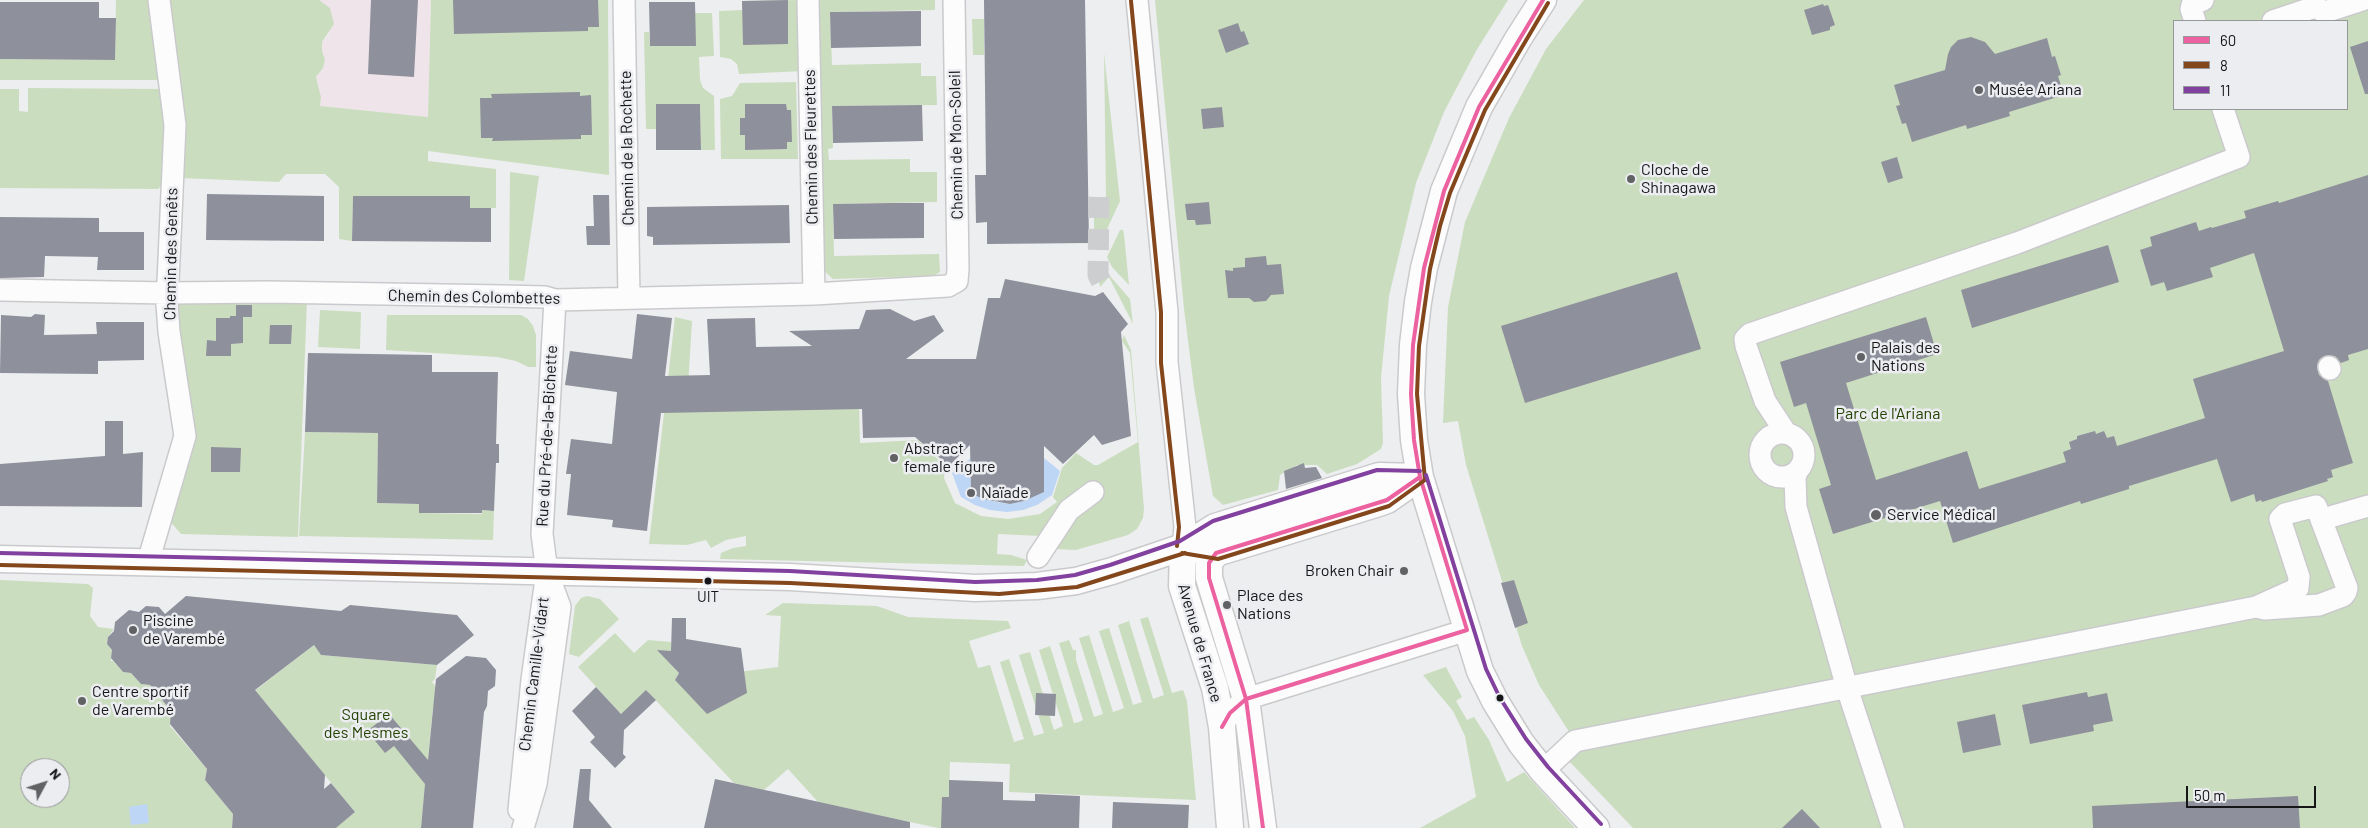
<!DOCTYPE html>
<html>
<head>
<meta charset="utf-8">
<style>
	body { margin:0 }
	#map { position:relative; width:2368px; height:828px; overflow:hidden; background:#edeef0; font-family:Barlow,sans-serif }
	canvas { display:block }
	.legend { position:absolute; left:2173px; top:20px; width:175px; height:90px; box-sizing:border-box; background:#ecedf1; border:1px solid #96979a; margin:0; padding:6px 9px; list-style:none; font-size:15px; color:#161618 }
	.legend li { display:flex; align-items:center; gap:10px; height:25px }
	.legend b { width:25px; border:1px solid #96979a }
	.north { position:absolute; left:20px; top:758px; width:50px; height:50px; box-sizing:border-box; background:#ecedf1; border:1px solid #96979a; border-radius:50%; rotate:50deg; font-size:14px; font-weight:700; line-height:20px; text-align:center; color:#161618 }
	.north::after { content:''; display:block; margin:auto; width:18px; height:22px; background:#616264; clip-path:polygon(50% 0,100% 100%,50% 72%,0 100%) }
	.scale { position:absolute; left:2186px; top:786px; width:130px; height:22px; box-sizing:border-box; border:2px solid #161618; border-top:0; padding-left:6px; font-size:15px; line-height:18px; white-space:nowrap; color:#161618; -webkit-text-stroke:4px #ecedf1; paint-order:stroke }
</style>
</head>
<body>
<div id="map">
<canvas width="2368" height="828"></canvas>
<ul class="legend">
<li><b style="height:6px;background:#ec619f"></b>60</li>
<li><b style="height:6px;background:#84471c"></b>8</li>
<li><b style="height:6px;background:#82419e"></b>11</li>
</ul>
<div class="north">N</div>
<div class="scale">50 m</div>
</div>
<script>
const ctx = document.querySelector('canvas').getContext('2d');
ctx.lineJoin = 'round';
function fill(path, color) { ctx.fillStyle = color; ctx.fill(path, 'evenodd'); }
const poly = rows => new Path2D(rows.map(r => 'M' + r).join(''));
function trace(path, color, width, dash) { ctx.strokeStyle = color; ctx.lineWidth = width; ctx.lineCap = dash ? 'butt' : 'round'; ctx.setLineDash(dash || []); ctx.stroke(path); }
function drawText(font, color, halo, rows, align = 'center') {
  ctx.font = font + ' Barlow,sans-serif'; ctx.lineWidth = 5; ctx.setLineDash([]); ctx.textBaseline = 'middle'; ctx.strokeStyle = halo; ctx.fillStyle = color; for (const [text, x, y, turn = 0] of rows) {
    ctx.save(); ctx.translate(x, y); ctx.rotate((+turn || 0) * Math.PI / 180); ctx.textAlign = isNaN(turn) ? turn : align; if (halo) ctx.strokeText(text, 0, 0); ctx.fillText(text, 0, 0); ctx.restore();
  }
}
fill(poly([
	[319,0,431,0,428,117,320,106,321,97,316,77,323,68,325,60,322,51,322,42,329,35,330,8]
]), '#f0e4eb');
fill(poly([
	[116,0,151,0,163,80,0,80,0,59,115,60],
	[164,0,319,0,330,8,334,24,322,42,322,51,325,60,323,68,316,77,321,97,320,106,428,117,431,0,608,0,609,175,428,151,428,161,496,169,496,208,470,208,470,196,353,196,352,241,339,239,339,187,325,174,286,174,279,182,179,178],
	[803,0,804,71,739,74,737,64,731,59,720,57,719,11,742,10,742,1],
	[816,0,935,0,935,10,830,12,832,65,921,63,921,76,936,76,937,105,832,106,833,148,828,149,829,160,910,159,910,172,937,172,937,202,833,204,834,256,939,254,940,272,933,276,833,279,822,269],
	[1155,0,1508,0,1476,51,1444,112,1416,183,1389,296,1381,378,1383,443,1381,449,1357,464,1327,474,1317,465,1297,465,1280,475,1278,490,1223,505,1213,496,1194,388,1184,309],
	[1584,0,2368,0,2368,828,1633,828,1569,761,1575,741,1539,685,1522,646,1466,465,1458,421,1443,423,1448,307,1465,222,1509,118,1546,49],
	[2174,21,2347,21,2347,109,2174,109],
	[695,13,712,13,714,56,699,57,700,80,703,88,714,96,715,150,701,150,700,104,656,129,646,129,644,32,649,32,650,46,695,46],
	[972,19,984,19,984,55,973,55],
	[1104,53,1120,201,1102,240,1094,236,1094,201,1106,200],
	[796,82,798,159,721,159,720,99,732,96,740,83],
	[28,88,163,89,168,180,158,189,0,188,0,89,19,89,19,111,28,112],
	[510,172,539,176,524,281,509,280],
	[1120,230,1123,230,1124,234,1129,285,1112,267,1107,257],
	[1102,267,1130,299,1133,324,1109,277,1100,287,1098,275],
	[307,300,298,537,181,534,169,520,190,438,173,302],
	[320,310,361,312,360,349,318,347],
	[387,315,521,315,528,319,533,326,536,335,536,367,528,367,516,361,497,357,386,350],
	[675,317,692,321,688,387,859,399,860,443,918,440,945,466,944,478,955,503,981,516,1008,519,1040,514,1057,502,1053,497,1062,468,1076,453,1094,465,1098,465,1138,442,1130,353,1122,341,1124,335,1131,350,1144,509,1143,518,1137,529,1128,535,1076,550,1056,549,1041,536,998,534,997,554,1011,555,1027,560,1024,566,720,559,721,553,733,548,746,546,746,536,726,540,711,548,706,540,687,545,649,544],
	[305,432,378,433,377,503,419,504,420,513,482,514,482,510,494,511,493,540,299,536],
	[0,580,88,584,93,588,90,616,98,627,114,629,108,637,107,644,112,650,111,661,113,661,123,672,131,673,141,684,150,685,172,713,170,726,207,769,205,780,233,814,232,828,0,828],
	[30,768,60,768,60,798,30,798],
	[587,596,600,599,619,619,579,657,569,654,575,606,581,598],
	[783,603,877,606,908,617,1008,621,1011,628,969,641,978,668,990,665,1014,742,1024,739,1000,662,1009,659,1034,736,1044,733,1019,655,1030,652,1054,730,1063,726,1039,650,1050,646,1074,723,1079,722,1083,720,1059,643,1069,640,1073,650,1076,650,1076,660,1094,717,1103,714,1079,638,1089,635,1113,712,1119,710,1124,708,1099,631,1109,628,1133,705,1142,702,1118,625,1129,621,1153,699,1164,695,1140,619,1148,617,1172,693,1183,690,1187,701,1196,800,1009,792,1010,764,950,762,949,797,941,828,938,828,818,802,788,769,764,790,734,783,647,691,621,714,578,667,615,633,634,653,648,640,671,642,671,651,666,651,665,658,679,673,675,680,778,667,781,616,765,615],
	[314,645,321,655,437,665,435,679,432,682,444,697,433,708,421,828,336,828,355,812,265,702,252,693],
	[1446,667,1462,697,1456,701,1467,720,1474,717,1489,740,1507,782,1524,772,1575,828,1420,828,1476,797,1465,736,1453,711,1423,675]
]), '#cbddbf');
fill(poly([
	[972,458,970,461,971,493,996,502,1010,504,1024,501,1043,492,1044,458,1060,471,1052,495,1037,505,1023,510,1007,512,990,510,975,505,961,497,952,473,960,465],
	[147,804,149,823,131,825,129,807]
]), '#bdd6f6');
fill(poly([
	[371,0,418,0,414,77,368,74],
	[453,0,598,0,599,27,588,27,588,31,454,34],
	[788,0,788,44,743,45,742,1],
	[984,0,1085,0,1089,243,987,244,987,222,976,223,975,175,986,175],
	[0,2,99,2,99,18,116,18,115,60,0,59],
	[649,2,695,2,696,46,650,46],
	[1823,4,1824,6,1828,5,1835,25,1830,27,1830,30,1812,35,1804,10],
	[921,11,921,46,831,48,830,12],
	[1238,23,1241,32,1244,31,1249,44,1226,53,1218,30],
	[1971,37,1985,42,1995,54,2047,38,2052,57,2055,56,2061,75,2058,76,2064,95,2009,112,2010,116,1967,129,1966,125,1912,142,1906,123,1902,124,1896,106,1900,105,1894,85,1945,70,1948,54,1951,47,1958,40],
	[2368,41,2368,94,2365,94,2350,47],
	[580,92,580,96,591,95,592,135,581,135,581,139,492,141,493,138,481,138,480,98,492,98,491,94],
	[656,104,700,104,701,150,656,150],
	[745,104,786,104,787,110,791,110,792,142,787,142,787,149,745,150,745,135,740,135,740,118,745,118],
	[922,105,923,141,833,143,832,106],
	[1222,107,1224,127,1203,129,1201,109],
	[1897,157,1903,178,1888,183,1881,162],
	[2368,175,2368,349,2348,355,2349,360,2341,363,2335,356,2324,356,2319,360,2317,366,2319,375,2328,381,2353,463,2331,470,2333,477,2327,479,2328,481,2262,502,2261,500,2256,502,2254,494,2231,502,2217,459,2129,486,2129,489,2081,504,2080,501,1953,543,1940,501,1833,534,1819,489,1831,485,1806,403,1794,407,1780,362,1926,317,1937,354,1846,383,1876,480,1967,451,1979,489,2066,462,2063,452,2071,449,2069,442,2077,439,2077,436,2095,431,2096,434,2104,431,2107,438,2114,436,2117,446,2205,418,2193,379,2284,351,2254,253,2210,268,2213,277,2167,291,2164,282,2151,286,2140,250,2152,246,2150,237,2196,222,2199,231,2211,227,2212,228,2246,218,2244,211,2278,201,2279,203],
	[207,194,324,196,324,241,206,240],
	[593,195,609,195,610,245,587,245,586,226,594,226],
	[353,196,470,196,470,208,491,208,491,242,352,241],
	[1209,202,1211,224,1196,225,1195,220,1187,220,1185,204],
	[891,203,924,203,924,238,834,239,833,204],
	[789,205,790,243,653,245,653,237,647,236,647,207],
	[0,217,99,218,99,232,144,232,144,270,97,270,98,257,45,256,44,277,0,278],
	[2108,245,2119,282,1972,328,1961,290],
	[1266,256,1267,265,1281,264,1284,294,1271,295,1266,301,1254,302,1249,298,1228,298,1225,270,1233,271,1233,268,1245,267,1245,258],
	[1677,272,1701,349,1525,403,1501,326],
	[1005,279,1095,296,1103,292,1128,324,1121,332,1131,436,1102,445,1094,435,1063,464,1044,446,1044,492,1024,501,1010,504,983,499,971,493,970,445,949,466,915,437,863,438,862,409,661,413,647,531,612,527,613,520,567,515,571,474,566,474,571,439,612,444,617,392,565,385,570,351,632,359,637,314,672,318,665,376,710,375,707,319,755,318,756,347,812,346,789,331,859,329,866,310,890,309,914,321,934,315,944,331,906,359,976,359,988,298,1000,298],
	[236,305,252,305,252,317,243,317,243,343,231,344,231,356,206,356,207,340,216,341,216,318,230,318,230,316,236,316],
	[35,314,45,315,44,335,97,334,96,322,144,322,144,360,98,361,98,374,0,373,1,315,31,317],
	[270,325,292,325,291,344,269,344],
	[308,353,432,355,432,372,498,372,496,444,499,444,499,463,496,463,494,511,482,510,482,513,419,513,419,504,377,503,378,433,305,432],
	[105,421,123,421,123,454,143,452,142,507,0,506,0,464,105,456],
	[211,447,241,448,240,472,211,472],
	[1304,463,1305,468,1316,467,1322,478,1286,489,1284,471],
	[1514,580,1528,623,1515,628,1501,583],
	[186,596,341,611,350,605,457,615,474,635,437,665,321,655,314,645,255,690,325,775,324,789,331,783,355,812,336,828,232,828,233,814,205,780,207,769,170,724,171,711,150,685,141,684,131,673,123,672,111,658,112,650,107,644,108,637,114,631,115,622,129,610,139,612,146,606,159,607,165,614],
	[672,618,686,618,686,639,741,648,747,693,707,714,675,680,679,673,657,650,671,651],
	[466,656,486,658,496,670,495,686,488,691,487,706,484,712,473,828,421,828,425,784,394,746,385,753,367,731,389,714,428,760,436,679],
	[596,687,621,714,646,690,656,700,624,730,623,754,626,757,615,768,590,742,595,737,572,711],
	[2087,692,2088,697,2107,693,2113,721,2093,725,2094,731,2030,744,2022,705],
	[1036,693,1056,694,1055,716,1035,715],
	[1995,714,2001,745,1963,753,1957,722],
	[580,769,591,769,589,800,612,828,573,828],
	[715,779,910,822,910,828,704,828],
	[949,780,1003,782,1003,800,1035,801,1035,794,1080,796,1079,828,941,828,942,797,949,797],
	[2298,796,2300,828,2093,828,2092,806],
	[1113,802,1189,805,1188,828,1112,828],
	[1802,809,1820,828,1782,828]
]), '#8e909b');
trace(poly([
	[1099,197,1098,275,1104,287]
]), '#cdced0', 21, [21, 11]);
const minor = poly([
	[624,0,629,297],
	[808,0,814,294],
	[1137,0,1167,312,1167,362,1185,527,1183,547],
	[2195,21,2191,9,2192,5,2203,0],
	[2273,21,2315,7,2325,12,2362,0],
	[0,290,168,293,269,292,502,296,545,297,555,300,814,294,948,286,957,281,958,269,954,0],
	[2329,367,2330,369],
	[1786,433,1765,401,1746,346,1745,339,1750,334,2017,243,2239,157,2223,109],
	'1760 455a22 22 0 1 1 44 0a22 22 0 1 1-44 0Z',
	[1797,472,1795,477,1796,507,1847,688,1893,828],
	[2323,519,2368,506],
	[1038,557,1069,510,1093,492],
	[148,562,185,436,169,332,167,304,175,125,159,0],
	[1222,727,1230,713,1246,699,1467,630],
	[1543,771,1575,741,2256,607,2298,588,2299,577,2280,519,2285,514,2316,506,2347,588,2346,592,2343,596,2319,605,2265,609,2256,607],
	[519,810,532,680,547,572],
	[523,828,536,784,560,607,547,572,542,534,555,300]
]);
const major = poly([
	[1543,0,1518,39,1479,107,1444,191,1424,268,1418,302,1413,345,1411,394,1414,440,1420,477,1480,671,1495,701,1521,743,1543,771,1596,828],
	[1183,547,1182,586,1215,688,1222,727,1230,828],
	[1199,550,1216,553,1379,503,1387,500,1420,477],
	[1216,553,1209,563,1209,578,1246,699,1263,828],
	[0,559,790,577,975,588,1037,586,1076,581,1112,571,1183,547,1215,527,1379,476,1420,477]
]);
trace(minor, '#cacacc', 24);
trace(major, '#cacacc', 29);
trace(minor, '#fcfcfd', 21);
trace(major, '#fcfcfd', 26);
trace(poly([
	[1216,553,1209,563,1209,578,1246,699,1263,828],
	[1216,553,1387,500,1420,477],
	[1467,630,1420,477,1414,440,1411,394,1413,345,1424,268,1444,191,1479,107,1543,0],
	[1222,727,1230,713,1246,699,1467,630]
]), '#ec619f', 4);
trace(poly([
	[1131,1,1161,312,1161,363,1179,527,1177,546],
	[1182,553,1218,559,1389,506,1425,480,1417,394,1419,346,1430,269,1440,226,1450,193,1485,110,1548,3],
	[0,565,790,583,999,594,1077,587,1185,553]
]), '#84471c', 4);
trace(poly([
	[1426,475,1486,669,1500,698,1526,739,1548,767,1601,824],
	[0,553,790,571,975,582,1037,580,1075,575,1110,565,1180,541,1213,521,1377,470,1420,471]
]), '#82419e', 4);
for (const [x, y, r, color] of [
	[1979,90,5,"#616264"],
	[1631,179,5,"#616264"],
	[1861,357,5,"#616264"],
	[894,458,5,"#616264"],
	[971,493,5,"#616264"],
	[1876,515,6,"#616264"],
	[1404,571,5,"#616264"],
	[708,581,4.5,"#161618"],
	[1227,605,5,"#616264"],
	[133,630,5,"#616264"],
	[1500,698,4.5,"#161618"],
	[82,701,5,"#616264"]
]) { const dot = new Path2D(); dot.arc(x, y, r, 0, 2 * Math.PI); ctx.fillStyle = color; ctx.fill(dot); trace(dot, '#ecedf1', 2); }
drawText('15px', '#161618', '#ecedf1', [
	["UIT",708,597]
]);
drawText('16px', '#161618', '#ecedf1', [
	["Musée Ariana",1989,90],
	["Cloche de",1641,170],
	["Shinagawa",1641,188],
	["Palais des",1871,348],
	["Nations",1871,366],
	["Abstract",904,449],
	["female figure",904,467],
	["Naïade",981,493],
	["Service Médical",1887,515],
	["Broken Chair",1394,571,"right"],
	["Place des",1237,596],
	["Nations",1237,614],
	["Piscine",143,621],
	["de Varembé",143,639],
	["Centre sportif",92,692],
	["de Varembé",92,710]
], 'left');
drawText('16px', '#161618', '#ecedf1', [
	["Chemin de Mon-Soleil",956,145,-91],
	["Chemin des Fleurettes",811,147,-91],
	["Chemin de la Rochette",627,148,-91],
	["Chemin des Genêts",171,254,-89],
	["Chemin des Colombettes",474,297,1],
	["Rue du Pré-de-la-Bichette",547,436,-87],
	["Avenue de France",1200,643,74],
	["Chemin Camille-Vidart",534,674,-83]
]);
drawText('16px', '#234200', '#ecedf1', [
	["Parc de l'Ariana",1888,414],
	["Square",366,715],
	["des Mesmes",366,733]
]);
</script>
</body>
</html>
